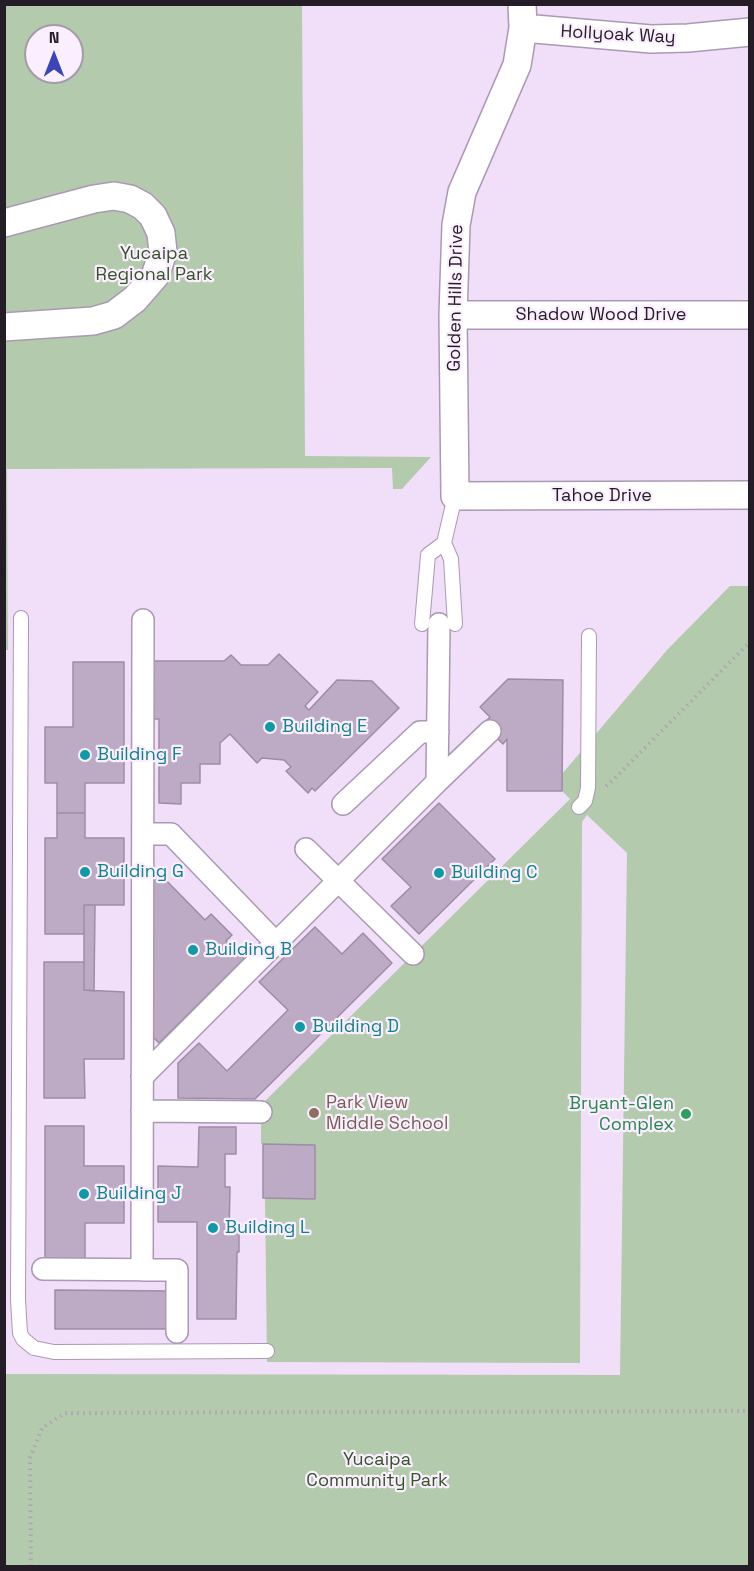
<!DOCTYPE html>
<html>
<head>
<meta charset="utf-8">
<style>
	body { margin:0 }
	#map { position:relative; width:754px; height:1571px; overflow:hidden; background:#f1def9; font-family:"Space Grotesk",sans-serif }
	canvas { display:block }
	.frame { position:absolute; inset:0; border:6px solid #241d27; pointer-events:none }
	.north { position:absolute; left:24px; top:24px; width:60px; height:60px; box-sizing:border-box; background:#faeeff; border:2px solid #a49aa9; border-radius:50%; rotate:0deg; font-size:16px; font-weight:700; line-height:24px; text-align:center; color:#241d27 }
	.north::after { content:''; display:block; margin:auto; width:21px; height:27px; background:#3b45b9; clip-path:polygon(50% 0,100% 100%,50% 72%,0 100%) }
</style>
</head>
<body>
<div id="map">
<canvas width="754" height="1571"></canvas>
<div class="frame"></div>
<div class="north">N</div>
</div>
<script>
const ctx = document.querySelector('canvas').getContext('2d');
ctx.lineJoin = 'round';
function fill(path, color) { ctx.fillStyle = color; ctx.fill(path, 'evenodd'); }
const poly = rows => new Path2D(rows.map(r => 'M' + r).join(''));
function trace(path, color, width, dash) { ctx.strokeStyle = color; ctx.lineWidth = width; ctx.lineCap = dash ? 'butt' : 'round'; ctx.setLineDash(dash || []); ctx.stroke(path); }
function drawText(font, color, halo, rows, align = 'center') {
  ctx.font = font + ' "Space Grotesk",sans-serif'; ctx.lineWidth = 4.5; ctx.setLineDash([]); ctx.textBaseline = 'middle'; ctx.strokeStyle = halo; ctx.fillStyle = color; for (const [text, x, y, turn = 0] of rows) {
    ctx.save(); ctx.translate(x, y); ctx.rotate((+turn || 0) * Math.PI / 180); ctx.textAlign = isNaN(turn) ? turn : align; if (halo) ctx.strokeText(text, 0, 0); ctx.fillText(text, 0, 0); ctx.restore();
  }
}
fill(poly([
	[4,5,302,5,305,456,431,457,402,489,393,489,392,468,7,469,8,650,4,650],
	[36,36,72,36,72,72,36,72],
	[730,586,749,586,749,1566,5,1566,5,1374,620,1375,627,853,587,815,582,822,580,1363,267,1362,265,1198,315,1199,315,1145,261,1144,261,1105,570,799,562,791,562,774,667,650]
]), '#b4caac');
const building = poly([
	[279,654,318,692,305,706,309,710,337,680,372,681,399,708,315,791,312,788,308,793,286,771,291,767,284,760,262,758,257,763,230,734,220,743,220,764,200,764,200,783,181,783,181,804,159,803,159,719,152,719,152,661,224,661,231,655,241,665,268,665,279,654],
	[73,662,124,662,124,783,85,783,85,813,57,813,57,783,45,783,45,727,73,727,73,662],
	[508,679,563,680,562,791,507,791,507,739,503,744,483,724,490,717,480,707,508,679],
	[439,803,495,859,419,934,391,906,411,887,382,859,439,803],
	[57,813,85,813,85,838,124,838,124,905,84,905,84,934,45,934,45,838,57,838,57,813],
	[158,872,205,920,211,914,232,935,226,941,244,959,159,1043,152,1036,152,877,158,872],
	[84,905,95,905,94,991,84,990,84,905],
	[315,927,342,954,363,933,392,963,255,1099,178,1098,178,1063,199,1043,227,1071,288,1010,259,982,315,927],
	[44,962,84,962,84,990,124,992,124,1059,84,1059,85,1098,44,1098,44,962],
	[45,1126,84,1126,84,1166,124,1166,124,1223,85,1223,85,1262,45,1262,45,1126],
	[199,1127,236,1127,236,1154,225,1154,225,1187,230,1187,229,1233,239,1233,239,1252,237,1252,236,1319,197,1319,197,1222,158,1222,158,1166,198,1167,199,1127],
	[263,1144,315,1145,315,1199,263,1198,263,1144],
	[55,1290,169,1291,169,1329,55,1329,55,1290]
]);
fill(building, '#bdabc6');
trace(building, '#9e8ca6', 1.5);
const service = poly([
	[455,496,444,543,451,559,455,624],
	[21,618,18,1300,20,1333,23,1339,34,1348,54,1352,267,1351],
	[422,624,428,555,444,543],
	[579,807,585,801,588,788,589,636]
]);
const pedestrian = poly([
	[437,782,490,731],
	[343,804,420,732,438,732],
	[143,834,171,834,276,943],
	[306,849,413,954],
	[142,1077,437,782,439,624],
	[142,1111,261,1112],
	[43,1269,177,1270,177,1332],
	[142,1270,143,620]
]);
const minor = poly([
	[522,4,523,28,517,65,462,192,456,225,453,315,455,496,750,495],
	[523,28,651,39,688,38,750,32],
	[4,223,94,199,114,196,130,199,143,206,153,216,161,233,163,252,155,276,135,299,114,315,93,321,4,327],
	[453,315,750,315]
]);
trace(service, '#ab99b3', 16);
trace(pedestrian, '#ab99b3', 24);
trace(minor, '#ab99b3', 30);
trace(poly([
	[606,786,612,781,750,642],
	[31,1566,30,1458,42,1428,65,1413,750,1411]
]), '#b1a2b8', 4, [1.5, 4.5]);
trace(service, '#fff', 14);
trace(pedestrian, '#fff', 21);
trace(minor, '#fff', 27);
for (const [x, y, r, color] of [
	[270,727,6,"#0f9aa8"],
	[85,755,6,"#0f9aa8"],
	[85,872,6,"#0f9aa8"],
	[439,873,6,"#0f9aa8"],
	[193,950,6,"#0f9aa8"],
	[300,1027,6,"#0f9aa8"],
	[314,1113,6,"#8d6e63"],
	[686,1114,6,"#2e9e5b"],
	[84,1194,6,"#0f9aa8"],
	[213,1228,6,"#0f9aa8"]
]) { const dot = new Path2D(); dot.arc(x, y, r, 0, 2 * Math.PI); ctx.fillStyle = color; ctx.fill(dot); trace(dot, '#faeeff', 2); }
drawText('18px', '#241d27', '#faeeff', [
	["Hollyoak Way",618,35,3],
	["Golden Hills Drive",456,298,-89],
	["Shadow Wood Drive",601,315],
	["Tahoe Drive",602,496]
]);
drawText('18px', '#335226', '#faeeff', [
	["Yucaipa",154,254],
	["Regional Park",154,275],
	["Yucaipa",377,1460],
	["Community Park",377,1481]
]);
drawText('18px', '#0d838f', '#faeeff', [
	["Building E",282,727],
	["Building F",97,755],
	["Building G",97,872],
	["Building C",451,873],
	["Building B",205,950],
	["Building D",312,1027],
	["Building J",96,1194],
	["Building L",225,1228]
], 'left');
drawText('18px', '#785e54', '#faeeff', [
	["Park View",326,1103],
	["Middle School",326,1124]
], 'left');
drawText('18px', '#27864d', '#faeeff', [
	["Bryant-Glen",674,1104],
	["Complex",674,1125]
], 'right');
</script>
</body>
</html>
